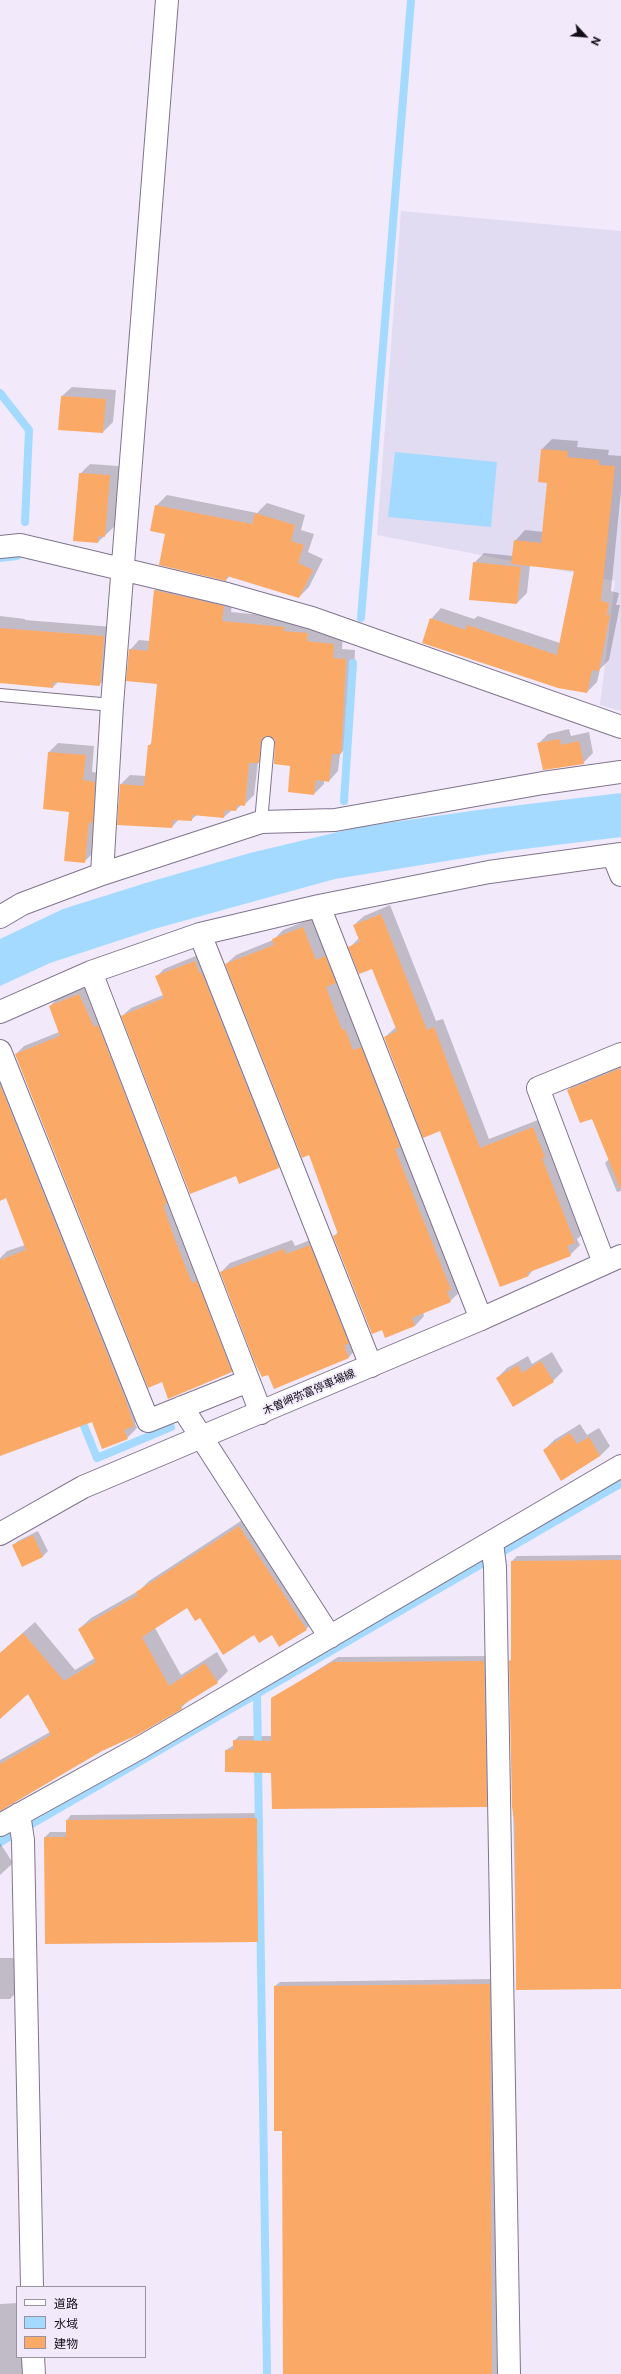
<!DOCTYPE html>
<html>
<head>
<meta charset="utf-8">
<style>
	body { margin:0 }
	#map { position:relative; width:621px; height:2374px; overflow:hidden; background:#f2eafb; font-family:Commissioner,"Noto Sans JP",sans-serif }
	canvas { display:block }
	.legend { position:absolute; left:16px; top:2286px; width:130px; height:72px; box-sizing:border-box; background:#f2eafb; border:1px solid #9992a0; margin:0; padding:5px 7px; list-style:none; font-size:12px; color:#130f18 }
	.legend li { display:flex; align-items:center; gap:8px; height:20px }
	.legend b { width:20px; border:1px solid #9992a0 }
	.north { position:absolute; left:565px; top:16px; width:40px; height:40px; -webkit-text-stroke:3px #f2eafb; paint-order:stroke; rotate:116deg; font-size:11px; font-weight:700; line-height:16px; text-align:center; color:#130f18 }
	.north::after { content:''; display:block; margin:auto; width:14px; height:18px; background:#130f18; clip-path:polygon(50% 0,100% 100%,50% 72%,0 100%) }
</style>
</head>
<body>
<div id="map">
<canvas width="621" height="2374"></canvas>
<ul class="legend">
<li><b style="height:5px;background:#fff"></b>道路</li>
<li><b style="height:11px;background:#a4daff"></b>水域</li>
<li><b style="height:11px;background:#fba967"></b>建物</li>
</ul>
<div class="north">N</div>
</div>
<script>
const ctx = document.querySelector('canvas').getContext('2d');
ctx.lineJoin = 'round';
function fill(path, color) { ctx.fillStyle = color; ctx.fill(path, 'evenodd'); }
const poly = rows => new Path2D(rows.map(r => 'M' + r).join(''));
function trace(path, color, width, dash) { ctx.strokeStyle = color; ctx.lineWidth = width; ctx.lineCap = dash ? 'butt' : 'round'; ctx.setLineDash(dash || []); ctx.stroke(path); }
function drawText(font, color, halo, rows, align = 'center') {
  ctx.font = font + ' Commissioner,"Noto Sans JP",sans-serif'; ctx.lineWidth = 3.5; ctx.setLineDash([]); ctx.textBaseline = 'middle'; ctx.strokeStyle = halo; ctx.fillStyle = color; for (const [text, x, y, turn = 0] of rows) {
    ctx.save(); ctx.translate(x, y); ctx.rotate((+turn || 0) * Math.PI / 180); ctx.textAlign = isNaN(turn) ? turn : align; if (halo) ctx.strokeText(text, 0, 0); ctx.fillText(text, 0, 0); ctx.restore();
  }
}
fill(poly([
	[401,211,621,231,621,711,600,705,615,581,377,535]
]), '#e2dcf2');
fill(poly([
	[395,452,497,462,491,527,388,517],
	[621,793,621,837,508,851,335,879,154,929,50,963,0,986,0,939,63,909,149,882,250,853,359,827,478,810],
	[621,1479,621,1488,0,1847,0,1837]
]), '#a4daff');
fill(poly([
	[72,387,116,390,113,422,103,432,62,396],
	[552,439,578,441,577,447,609,450,608,455,621,456,621,491,611,591,619,593,616,605,620,605,609,660,600,669,597,682,587,692,431,619,441,608,474,619,478,616,560,643,575,570,530,565,527,593,517,603,474,563,484,553,513,556,515,541,525,530,543,532,548,482,542,449],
	[90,464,119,466,115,526,98,542,80,474],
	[167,495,257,513,267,503,305,515,301,530,314,534,308,552,323,559,309,587,299,597,230,576,226,580,166,533,156,506],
	[165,581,233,597,231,612,294,618,317,624,316,632,343,635,342,649,355,650,350,744,340,754,338,771,329,781,324,780,324,784,314,794,276,740,269,735,268,753,258,762,254,795,244,805,241,805,236,810,232,810,224,817,197,815,191,820,179,819,172,827,121,784,130,775,146,776,149,746,152,742,158,683,130,650,139,640,150,641,155,590],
	[0,616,25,619,25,620,113,627,109,676,99,685,59,681,53,687,0,682],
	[569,729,571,736,589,732,593,753,583,763,538,744,548,734],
	[58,743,94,746,92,772,103,773,93,853,84,862,70,811,44,808,49,752],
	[390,905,436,1021,443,1019,489,1139,543,1118,584,1233,577,1239,580,1245,570,1255,535,1268,528,1276,385,1037,396,1027,373,967,350,947,359,938,354,925,364,916],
	[313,918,460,1292,450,1301,423,1312,424,1316,415,1326,334,1236,338,1232,310,1154,226,964,236,955,273,940,283,930],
	[203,953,286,1159,278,1167,236,1174,122,1016,131,1008,163,995,156,977,164,969],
	[87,987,239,1364,231,1372,162,1381,16,1054,24,1046,59,1032,50,1006,58,998],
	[0,1055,143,1415,135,1423,137,1428,127,1438,92,1420,0,1454,0,1258,7,1251,25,1245,7,1197,0,1190],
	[621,1064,621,1191,617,1192,605,1163,609,1159,593,1117,568,1090,578,1081],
	[318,1237,357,1348,349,1357,268,1374,221,1272,230,1263,292,1240,295,1246],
	[552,1352,563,1371,553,1381,497,1378,507,1368,528,1356,532,1364],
	[580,1424,587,1435,599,1428,610,1446,600,1456,562,1479,544,1450,554,1440],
	[250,1515,318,1618,306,1629,272,1634,254,1633,200,1617,187,1607,155,1628,181,1675,217,1652,228,1671,217,1682,191,1698,181,1708,101,1750,0,1811,0,1760,50,1732,28,1693,0,1718,0,1653,35,1622,75,1670,95,1658,79,1629,91,1618,140,1590,149,1581],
	[38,1531,48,1551,43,1556,22,1566,13,1545,18,1541],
	[621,1555,621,1988,517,1989,510,1661,512,1659,512,1561,517,1556],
	[489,1656,491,1801,486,1806,272,1772,226,1750,234,1745,234,1741,239,1736,272,1736,272,1699,338,1657],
	[262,1813,262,1937,257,1941,45,1837,50,1832,67,1832,67,1820,71,1815],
	[0,1843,13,1863,0,1875],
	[0,1958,15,1958,15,1994,10,1999,0,1999],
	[494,1979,497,2374,285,2374,283,2130,275,1986,280,1982],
	[17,2303,17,2357,26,2357,26,2374,0,2374,0,2304]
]), '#0003');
trace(poly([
	[0,393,29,430,25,522],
	[0,558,17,556],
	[361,618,411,0],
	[344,801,353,663],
	[80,1416,97,1458,171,1427],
	[257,1698,258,1751],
	[258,1763,267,2374]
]), '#a4daff', 8);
fill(poly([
	[61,396,106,399,103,433,58,430],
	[541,449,568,451,567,457,599,460,599,465,615,466,601,601,609,603,607,615,610,615,599,671,592,670,587,693,558,688,422,643,430,618,466,630,467,625,557,655,574,571,511,564,514,540,541,543,547,483,538,482],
	[79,473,110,475,105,537,98,536,98,543,73,541],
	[155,505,252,524,255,513,295,525,291,541,304,545,298,563,313,570,299,598,227,576,226,581,159,565,165,534,150,531],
	[473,562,521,567,517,604,469,600],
	[154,590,224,606,222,621,285,627,283,631,308,633,307,641,334,644,333,658,346,659,341,754,332,754,329,782,316,780,314,795,288,792,290,766,274,764,275,740,268,736,262,738,261,742,259,763,249,763,245,806,237,805,236,811,225,810,224,818,192,815,192,821,173,820,172,828,117,825,120,784,144,786,148,745,151,745,157,684,126,681,129,649,148,651],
	[0,628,104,636,100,686,53,682,53,688,0,683],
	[560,739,561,745,579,741,584,764,543,770,537,743],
	[48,752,86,755,83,780,95,782,93,823,89,822,85,863,64,861,69,812,43,809],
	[381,914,427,1030,434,1027,480,1148,533,1127,545,1157,542,1158,575,1243,567,1246,571,1256,527,1273,529,1276,500,1287,440,1131,423,1138,384,1037,397,1031,372,969,359,974,348,947,360,942,353,925],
	[303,927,316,960,325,956,336,983,326,987,342,1030,345,1029,353,1050,361,1047,400,1147,395,1149,451,1290,447,1291,451,1302,412,1318,415,1326,385,1338,382,1330,372,1334,333,1236,338,1234,309,1155,302,1158,225,964,274,945,272,939],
	[195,961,200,974,202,973,279,1168,239,1184,236,1176,190,1194,121,1016,164,998,155,976],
	[79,994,94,1027,98,1025,167,1203,164,1205,164,1208,175,1240,192,1283,197,1281,232,1372,168,1399,162,1382,148,1388,15,1054,60,1036,49,1006],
	[621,1068,621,1188,620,1188,592,1119,580,1123,567,1090],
	[0,1085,126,1401,134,1426,124,1430,128,1439,102,1449,92,1422,0,1456,0,1260,26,1250,6,1198,0,1201],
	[310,1245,349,1344,344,1345,349,1358,274,1389,268,1375,262,1377,255,1363,220,1272,284,1249,286,1254],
	[541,1361,554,1382,513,1407,496,1378,518,1365,522,1373],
	[570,1433,577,1444,589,1437,600,1456,561,1481,543,1450],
	[239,1526,307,1630,279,1647,272,1635,259,1643,254,1635,223,1655,200,1618,195,1621,187,1608,142,1637,169,1686,205,1663,218,1683,181,1706,182,1709,137,1735,102,1751,0,1811,0,1764,51,1735,28,1694,0,1719,0,1653,23,1633,64,1681,96,1662,78,1629,138,1595,136,1592],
	[33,1535,43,1557,22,1567,12,1545],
	[621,1560,621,1989,516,1990,515,1825,512,1807,509,1661,511,1660,511,1561],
	[484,1661,487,1807,272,1809,271,1773,225,1772,225,1750,233,1750,233,1740,271,1741,271,1698,332,1662],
	[257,1818,258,1942,45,1944,44,1837,66,1837,66,1820],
	[490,1984,492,2374,283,2374,282,2131,274,2131,274,1986]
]), '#fba967');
const lane = poly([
	[0,695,112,705],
	[261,822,268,743]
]);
const street = poly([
	[0,547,20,545,227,594,312,618,621,727],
	[613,855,621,875],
	[102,874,112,705,167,0],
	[319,906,481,1319],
	[0,917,22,904,102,874,261,822,335,820,543,783,621,772],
	[200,934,371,1366],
	[91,972,261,1413],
	[0,1012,91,972,200,934,319,906,489,872,621,854],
	[0,1051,148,1421,248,1381],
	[604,1263,538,1088,621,1054],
	[182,1407,330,1637],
	[492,1542,495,1567,509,2374],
	[19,1814,23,1840,32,2287],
	[0,1825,143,1746,621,1466],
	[33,2357,34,2374]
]);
const secondary = poly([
	[0,1534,83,1487,481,1319,621,1256]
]);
trace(lane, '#80748d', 14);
trace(street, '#80748d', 24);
trace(secondary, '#80748d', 24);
trace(lane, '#fff', 12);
trace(street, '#fff', 22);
trace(secondary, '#fff', 22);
drawText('11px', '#130f18', '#f2eafb', [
	["木曽岬弥富停車場線",309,1392,-23]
]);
</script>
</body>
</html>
